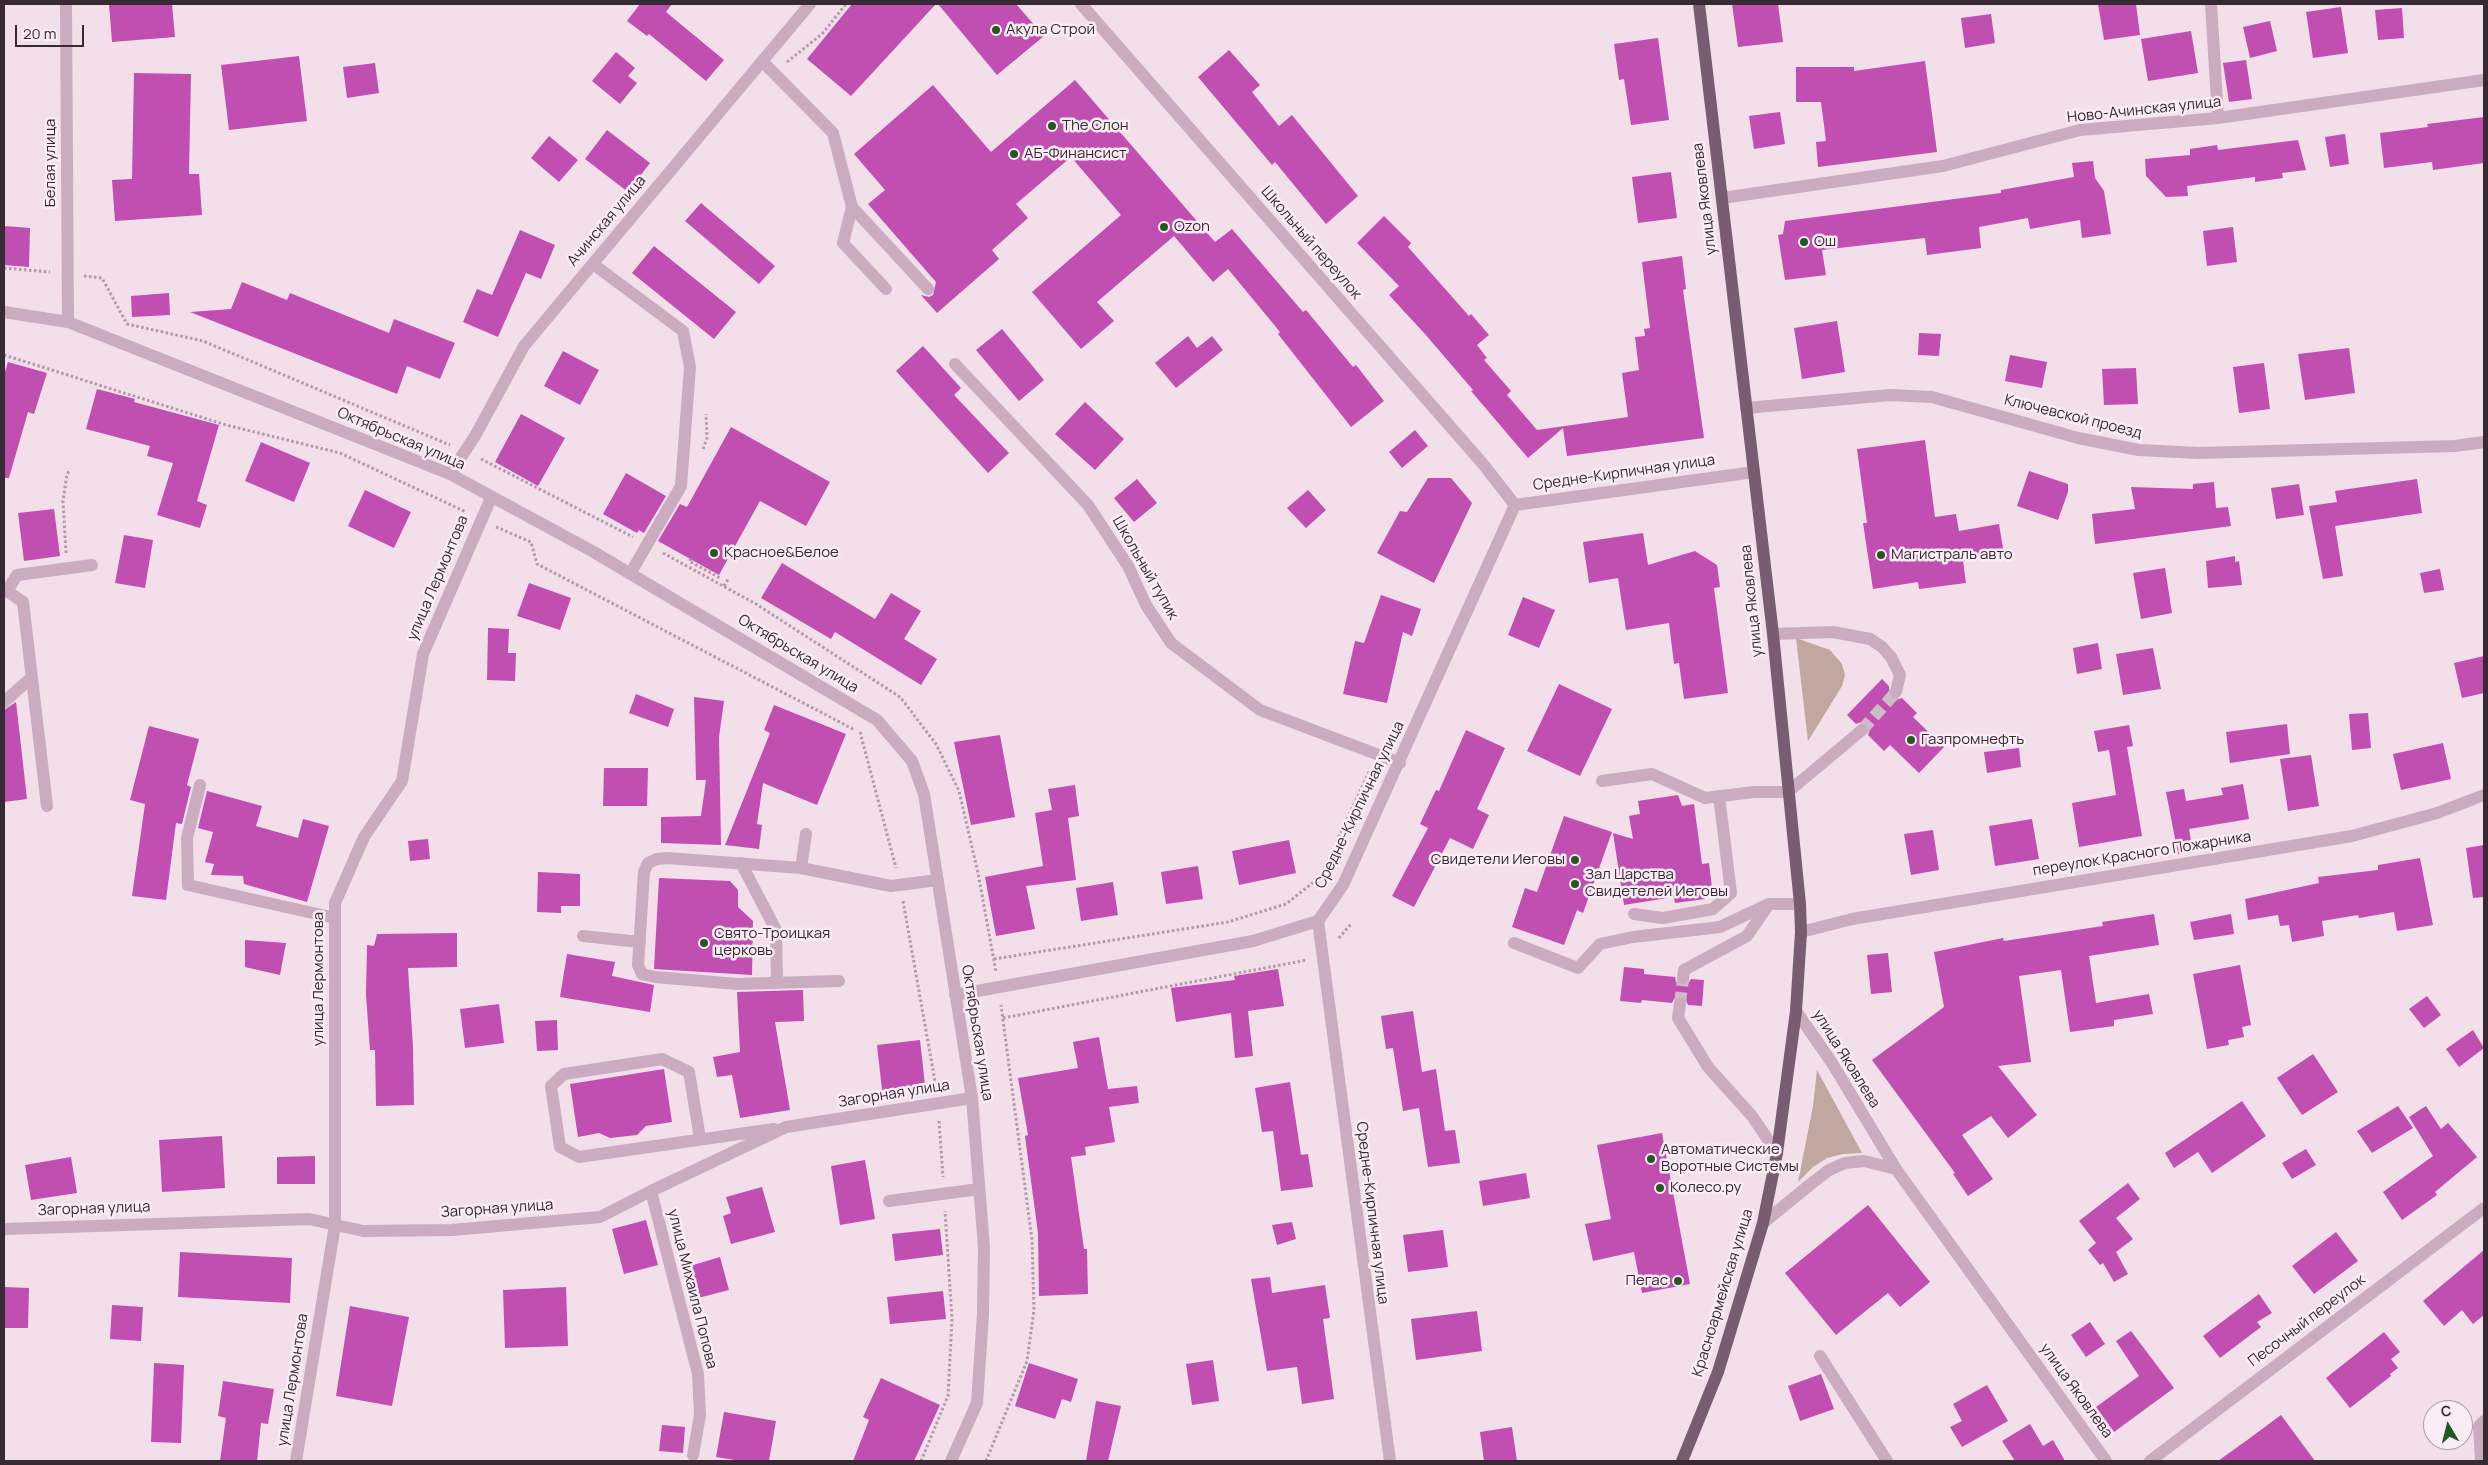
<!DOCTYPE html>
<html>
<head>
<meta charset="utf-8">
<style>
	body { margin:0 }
	#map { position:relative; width:2488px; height:1465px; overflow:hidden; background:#f2dfea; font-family:Manrope,sans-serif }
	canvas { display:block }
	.frame { position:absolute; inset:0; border:5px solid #382a35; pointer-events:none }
	.north { position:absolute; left:2423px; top:1400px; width:50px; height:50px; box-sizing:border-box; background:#faecf4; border:1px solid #ac9ea8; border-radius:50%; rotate:352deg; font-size:14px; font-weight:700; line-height:20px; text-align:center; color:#382a35 }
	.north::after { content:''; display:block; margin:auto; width:18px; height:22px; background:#235921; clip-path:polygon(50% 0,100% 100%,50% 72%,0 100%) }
	.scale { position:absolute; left:15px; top:25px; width:69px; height:22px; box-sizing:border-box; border:2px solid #382a35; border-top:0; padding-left:6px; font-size:15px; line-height:18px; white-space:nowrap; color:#382a35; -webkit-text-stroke:4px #faecf4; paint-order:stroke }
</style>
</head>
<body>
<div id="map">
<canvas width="2488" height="1465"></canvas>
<div class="frame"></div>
<div class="north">С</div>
<div class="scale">20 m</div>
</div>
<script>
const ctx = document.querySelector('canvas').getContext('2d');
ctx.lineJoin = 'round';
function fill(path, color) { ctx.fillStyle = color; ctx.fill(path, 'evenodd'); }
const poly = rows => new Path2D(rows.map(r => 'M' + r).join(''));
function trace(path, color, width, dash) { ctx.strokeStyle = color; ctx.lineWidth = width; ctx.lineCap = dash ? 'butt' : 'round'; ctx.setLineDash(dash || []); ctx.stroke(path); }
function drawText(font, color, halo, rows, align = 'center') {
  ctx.font = font + ' Manrope,sans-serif'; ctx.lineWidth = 5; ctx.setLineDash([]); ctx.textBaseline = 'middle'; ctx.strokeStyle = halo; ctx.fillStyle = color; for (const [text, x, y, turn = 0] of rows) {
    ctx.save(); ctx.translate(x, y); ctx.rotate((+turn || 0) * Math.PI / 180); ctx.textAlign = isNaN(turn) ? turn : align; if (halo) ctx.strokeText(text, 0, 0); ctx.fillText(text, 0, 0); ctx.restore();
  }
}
fill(poly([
	[1796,638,1830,650,1842,664,1845,675,1842,686,1808,741],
	[1817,1070,1862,1153,1843,1154,1827,1158,1813,1167,1798,1182,1813,1106]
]), '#c1a7a0');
fill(poly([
	[109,4,172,4,175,37,112,42],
	[640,4,672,4,666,12,724,60,706,81,649,34,647,36,627,21],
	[852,4,936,4,851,96,807,59],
	[938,4,1016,4,1044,36,997,75],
	[1732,4,1778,4,1783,42,1738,47],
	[2098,4,2136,4,2140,35,2104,40],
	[2341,7,2348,53,2313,58,2306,12],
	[2402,8,2404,38,2378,40,2375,10],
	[1991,14,1995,43,1965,48,1961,18],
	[2270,21,2277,51,2250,58,2243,27],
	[2191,31,2198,73,2148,81,2141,39],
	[1658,38,1669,120,1631,125,1624,79,1619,80,1614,44],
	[1229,50,1260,85,1252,92,1279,126,1292,115,1358,196,1326,224,1275,162,1272,165,1198,77],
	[616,52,635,68,628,76,637,83,620,104,592,81],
	[299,56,307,121,229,130,221,65],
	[2246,60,2252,99,2229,102,2223,63],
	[1925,61,1937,152,1818,167,1816,142,1826,141,1821,102,1796,102,1796,67,1854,67,1854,71],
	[375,63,379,93,347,98,343,67],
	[134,73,191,74,189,174,199,174,202,215,115,221,112,180,132,179],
	[1075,80,1215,242,1232,229,1303,312,1306,310,1353,367,1356,365,1384,401,1351,427,1278,334,1280,332,1228,269,1213,282,1174,236,1097,302,1114,321,1081,349,1032,292,1121,215,1071,157,1016,204,1028,218,992,250,999,259,937,313,921,295,929,297,933,295,936,282,868,204,885,190,854,154,933,85,991,152],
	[1780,112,1785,144,1754,149,1749,116],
	[2484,117,2484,163,2433,170,2432,162,2384,168,2380,133,2428,127,2427,124],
	[607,130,650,163,628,192,585,159],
	[2345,134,2349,164,2330,167,2325,137],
	[549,136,578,160,559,182,531,158],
	[2298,140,2306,170,2282,173,2283,178,2255,182,2255,177,2187,186,2188,196,2166,197,2146,176,2145,159,2190,155,2190,149,2217,145,2218,150],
	[2093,161,2095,178,2104,191,2111,234,2082,238,2080,220,2030,229,2028,218,1979,227,1981,248,1927,255,1925,238,1822,250,1826,275,1785,280,1778,235,1783,234,1785,221,2001,193,2001,190,2074,177,2072,163],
	[1671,172,1677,218,1638,223,1632,177],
	[701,203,775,266,759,284,685,221],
	[1384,216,1411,243,1408,247,1469,316,1471,314,1489,335,1477,345,1487,358,1484,360,1511,391,1507,395,1537,430,1628,417,1622,373,1639,370,1635,337,1645,336,1644,329,1650,328,1642,262,1682,256,1686,289,1683,290,1704,438,1567,456,1563,428,1528,458,1471,391,1473,390,1425,334,1389,295,1399,286,1357,243],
	[4,226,30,228,29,267,4,265],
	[2233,227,2237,262,2207,266,2203,231],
	[520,230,555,245,541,279,526,273,498,337,463,322,477,289,492,295],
	[654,246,736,312,714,339,632,273],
	[242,282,287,300,290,293,389,333,394,319,455,343,440,379,407,366,397,394,190,312,231,309],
	[169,293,170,315,132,317,131,296],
	[1837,321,1845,372,1802,379,1794,328],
	[1002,329,1044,380,1019,401,976,350],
	[1919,333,1941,334,1939,356,1918,355],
	[1188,336,1197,348,1212,336,1223,350,1176,388,1155,363],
	[923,346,961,388,954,395,1009,453,988,473,896,371],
	[2349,348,2355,393,2305,400,2298,354],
	[563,351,599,370,580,405,544,386],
	[2010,355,2047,362,2042,388,2005,381],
	[8,362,47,373,34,414,28,412,9,478,4,478,4,375],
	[2264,363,2270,409,2239,413,2233,367],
	[2136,368,2138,404,2104,405,2102,369],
	[97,389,135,399,134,402,219,425,197,501,207,505,200,528,157,515,173,463,147,456,150,446,86,429],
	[1085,402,1124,439,1095,470,1055,434],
	[521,414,565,438,538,486,495,462],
	[731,427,830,482,806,526,760,501,719,575,658,541,680,504,687,507],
	[1415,430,1428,446,1402,468,1389,452],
	[1925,440,1935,517,1956,514,1959,531,1999,524,2004,554,1963,561,1966,583,1919,589,1918,582,1873,589,1863,523,1867,523,1857,449],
	[261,442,310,463,294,502,245,481],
	[2029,471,2068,484,2068,492,2058,520,2017,506],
	[626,473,666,496,644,533,639,530,637,533,603,514],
	[1428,478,1451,478,1472,503,1434,583,1377,553,1400,511,1407,512],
	[1137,479,1157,503,1134,522,1114,498],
	[2417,479,2422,513,2335,526,2343,576,2323,579,2309,506,2337,502,2335,491],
	[2214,482,2216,508,2228,507,2231,526,2095,544,2092,514,2135,509,2131,487,2193,489,2193,484],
	[2299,484,2304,515,2276,519,2271,488],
	[365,490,411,512,394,548,348,526],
	[1308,490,1326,510,1306,528,1287,508],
	[54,509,60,556,24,561,18,513],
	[1643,533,1648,565,1695,551,1717,565,1720,587,1714,588,1728,693,1684,699,1679,663,1674,664,1669,623,1626,630,1618,578,1589,583,1583,542],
	[124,535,153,540,145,588,115,583],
	[2235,556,2235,562,2239,561,2242,585,2208,588,2206,561],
	[782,563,875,619,891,593,921,611,904,639,937,659,921,685,835,632,831,639,761,598],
	[2165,568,2172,613,2141,619,2133,573],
	[2440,569,2444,590,2424,593,2420,573],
	[529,583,571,598,560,630,517,616],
	[1381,595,1421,609,1412,636,1403,632,1387,703,1343,694,1355,641,1364,643],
	[1523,597,1555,610,1539,648,1508,635],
	[488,628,509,629,508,653,516,653,515,681,487,680],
	[2098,643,2102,669,2077,674,2073,648],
	[2153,648,2161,689,2123,695,2116,654],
	[2484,656,2484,693,2462,698,2454,663],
	[1882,679,1889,686,1890,698,1895,700,1902,698,1917,713,1913,717,1944,747,1919,773,1890,745,1884,751,1868,735,1870,729,1868,724,1861,722,1856,724,1847,715],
	[1559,684,1612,709,1580,776,1527,751],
	[636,694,674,709,668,727,629,713],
	[694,697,724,701,719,737,721,845,661,843,661,817,701,816,706,780,696,780],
	[16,702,27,799,4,802,4,710],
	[774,705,846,734,817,805,763,783,757,824,762,825,759,849,725,845,770,733,764,730],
	[2368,713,2371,748,2352,750,2349,714],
	[2287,724,2290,754,2230,763,2226,732],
	[2129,725,2133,746,2127,747,2142,836,2079,847,2072,803,2116,795,2109,750,2098,752,2094,731],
	[149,726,199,739,187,785,191,787,182,824,176,823,166,900,132,896,145,804,130,800],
	[1466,730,1505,748,1477,809,1489,815,1473,849,1450,838,1414,907,1392,896,1428,828,1420,824,1436,790,1439,791],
	[1000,735,1015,817,971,825,954,742],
	[2443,743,2451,779,2401,790,2393,754],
	[2019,748,2021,767,1987,773,1984,752],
	[2311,755,2319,806,2288,811,2280,759],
	[604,768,648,768,647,806,603,806],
	[2243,784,2249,819,2189,829,2193,852,2178,854,2166,792,2184,789,2186,801,2223,795,2221,788],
	[1075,785,1079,816,1068,818,1076,880,1026,886,1035,929,996,936,985,877,1043,866,1035,813,1052,810,1048,789],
	[207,791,262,806,256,826,298,838,303,819,329,826,307,902,244,884,243,876,211,875,214,864,205,862,213,832,198,828],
	[1678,795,1682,806,1694,804,1702,864,1709,863,1712,888,1704,889,1705,899,1675,903,1674,897,1624,905,1613,833,1633,839,1629,816,1640,814,1638,801],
	[1564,816,1612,832,1583,913,1577,910,1564,945,1512,927,1525,888,1537,892],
	[2032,819,2039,859,1995,866,1989,826],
	[1933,830,1939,870,1911,875,1904,834],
	[428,839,430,859,410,861,408,841],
	[1289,840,1296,873,1239,885,1232,851],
	[2484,845,2484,897,2473,898,2466,848],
	[2420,858,2433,925,2397,931,2394,912,2359,918,2358,915,2322,921,2324,936,2292,942,2289,925,2280,926,2278,915,2248,920,2245,899,2319,883,2318,877,2378,870,2378,865],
	[1198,866,1203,899,1166,904,1161,872],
	[538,872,580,874,580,906,561,906,561,913,537,912],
	[659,878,730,881,738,890,738,907,753,921,752,975,654,969],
	[1113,882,1118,915,1081,921,1076,888],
	[2154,914,2159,945,2089,956,2096,1003,2149,994,2153,1014,2114,1020,2114,1026,2070,1032,2061,970,2019,976,2031,1062,1998,1066,2037,1115,2008,1138,1991,1116,1962,1135,1993,1179,1968,1196,1953,1174,1955,1173,1872,1060,1944,1007,1934,952,2003,938,2004,941,2103,926,2102,922],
	[2231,914,2234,934,2194,940,2190,922],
	[457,933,457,967,408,968,413,1047,414,1105,376,1106,375,1050,370,1050,366,995,367,945,374,946,377,934],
	[245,940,286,943,280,975,245,967],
	[1888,953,1892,992,1871,994,1867,955],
	[567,954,615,962,612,976,654,985,650,1012,560,997],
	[2240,965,2251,1025,2242,1027,2244,1037,2228,1040,2229,1045,2207,1049,2193,974],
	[1624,967,1644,969,1644,974,1675,977,1676,982,1682,986,1687,985,1691,979,1704,980,1702,1006,1688,1005,1685,998,1681,996,1674,999,1672,1003,1642,1000,1641,1003,1620,1001],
	[1278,969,1284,1006,1248,1011,1253,1056,1235,1058,1231,1013,1176,1022,1171,988,1235,980,1234,976],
	[803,990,804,1021,775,1022,790,1110,740,1118,732,1075,717,1077,713,1057,740,1052,737,992],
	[2427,996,2441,1015,2424,1028,2409,1009],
	[499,1004,504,1043,465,1048,460,1009],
	[1413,1011,1422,1072,1436,1069,1445,1131,1455,1130,1460,1163,1428,1167,1419,1108,1403,1111,1393,1048,1386,1049,1381,1016],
	[557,1020,558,1050,537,1051,535,1021],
	[2473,1030,2484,1048,2459,1067,2446,1049],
	[1099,1037,1108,1089,1137,1086,1139,1103,1109,1107,1115,1142,1085,1147,1086,1155,1071,1157,1084,1249,1087,1249,1088,1294,1039,1296,1038,1233,1025,1136,1028,1135,1018,1078,1078,1068,1073,1042],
	[920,1040,925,1085,882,1090,877,1045],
	[2313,1054,2338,1092,2302,1115,2277,1078],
	[664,1069,672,1122,646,1126,637,1135,610,1138,599,1133,578,1137,570,1084],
	[1290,1082,1301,1155,1308,1154,1313,1187,1281,1191,1273,1131,1262,1132,1255,1088],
	[2242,1101,2266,1136,2212,1173,2198,1152,2174,1168,2165,1153],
	[2398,1106,2413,1128,2372,1153,2357,1131],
	[2426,1106,2441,1129,2448,1123,2477,1157,2435,1192,2437,1195,2402,1220,2383,1192,2433,1156,2409,1117],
	[1662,1133,1690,1284,1642,1293,1634,1252,1593,1261,1585,1224,1611,1219,1597,1145],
	[222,1136,225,1188,162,1192,159,1140],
	[2306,1149,2316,1165,2292,1179,2282,1163],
	[315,1156,315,1184,277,1184,277,1157],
	[71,1157,77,1193,31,1200,25,1165],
	[865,1160,875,1219,840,1225,831,1166],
	[1526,1173,1530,1198,1483,1206,1479,1181],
	[2128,1183,2140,1199,2116,1218,2133,1239,2116,1252,2128,1274,2114,1282,2103,1263,2100,1265,2088,1250,2096,1243,2079,1221],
	[762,1187,775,1232,731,1244,723,1216,731,1213,726,1197],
	[1868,1205,1930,1282,1900,1307,1888,1293,1836,1335,1785,1273],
	[646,1220,658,1265,624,1274,612,1229],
	[1292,1222,1296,1239,1277,1245,1272,1225],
	[940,1229,943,1255,895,1261,892,1234],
	[1443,1230,1448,1267,1408,1272,1403,1235],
	[2336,1232,2358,1261,2314,1294,2292,1266],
	[2484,1250,2484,1315,2473,1324,2462,1310,2444,1326,2423,1301],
	[180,1252,292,1258,290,1303,178,1297],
	[720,1257,729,1290,698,1298,690,1266],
	[1270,1277,1272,1293,1325,1285,1330,1318,1323,1319,1334,1399,1302,1404,1297,1367,1267,1371,1251,1279],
	[4,1287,29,1288,28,1328,4,1328],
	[566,1287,568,1346,505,1348,503,1290],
	[943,1291,946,1319,890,1324,887,1297],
	[2259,1294,2272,1313,2257,1322,2261,1327,2220,1358,2203,1336],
	[112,1305,143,1307,141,1341,110,1339],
	[350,1306,409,1317,392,1406,336,1396],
	[1477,1311,1482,1351,1416,1360,1411,1319],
	[2090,1322,2105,1344,2086,1357,2071,1335],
	[2131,1331,2174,1388,2114,1432,2096,1407,2139,1376,2116,1341],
	[2384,1332,2400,1352,2391,1359,2398,1368,2390,1374,2391,1376,2350,1408,2326,1378],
	[1213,1360,1219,1401,1192,1405,1186,1364],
	[154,1363,184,1365,181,1443,151,1442],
	[1029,1363,1078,1379,1071,1402,1062,1399,1055,1419,1015,1406],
	[1821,1374,1834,1409,1800,1421,1788,1386],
	[881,1378,940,1405,914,1461,853,1461,869,1420,863,1417],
	[223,1381,274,1389,268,1424,261,1423,257,1461,220,1461,226,1418,218,1416],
	[1987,1385,2008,1421,1962,1447,1950,1427,1962,1421,1953,1404],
	[1096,1401,1121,1406,1108,1461,1086,1461],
	[724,1412,776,1421,769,1461,741,1461,716,1457],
	[2281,1415,2315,1461,2218,1461,2250,1438],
	[2030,1424,2043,1446,2053,1440,2065,1461,2015,1461,2002,1441],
	[662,1425,685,1427,683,1453,659,1451],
	[1512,1427,1517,1461,1484,1461,1480,1432]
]), '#c14eb1');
trace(poly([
	[1862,730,1896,692],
	[1680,1004,1683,978]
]), '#cdbbc6', 12, [12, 6]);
trace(poly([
	[787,62,822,34,846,4],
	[4,268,50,272],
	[84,276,102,278,127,324,203,341,450,445],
	[4,355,226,425,340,453,466,512],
	[703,449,707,438,706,414],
	[481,459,633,537],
	[496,527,531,542,537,564,855,730],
	[66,553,63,501,67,474,70,470],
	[663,553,756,604,900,697,936,744,959,791,978,873,996,972],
	[691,559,689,561,720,578],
	[724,586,728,579],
	[860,732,896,868],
	[903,901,936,1087],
	[1339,938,1351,924],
	[994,959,1228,922,1286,904,1320,877,1370,770],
	[1003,1018,1307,960],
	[939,1121,943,1177],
	[921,1461,948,1396,952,1319,945,1211],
	[986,1461,1027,1361,1034,1310,1032,1240,1001,1005]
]), '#b696ab', 3, [2.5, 2.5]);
trace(poly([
	[66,4,68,322],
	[1081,4,1483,464,1515,505],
	[2211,4,2218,118],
	[762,61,833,133,852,207,843,243,886,289],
	[1722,198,1943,166,2080,130,2218,118,2484,80],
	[852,207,928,289],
	[593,264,683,331,690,367,681,486,630,574],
	[4,312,68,322,450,474,592,551,877,720,912,761,924,794,972,1098,984,1247,983,1314,977,1403,951,1461],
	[955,364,1088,505,1128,566,1146,605,1171,643,1260,710,1400,763],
	[1746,408,1890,395,1932,397,2078,438,2139,450,2198,453,2455,446,2484,442],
	[450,474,475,436,524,346,810,4],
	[1515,505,1754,472],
	[7,591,23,602,47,806],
	[4,592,7,591,17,575,92,565],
	[1773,634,1833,632,1870,639,1882,647,1891,657,1900,675,1896,692],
	[4,702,32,677],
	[1602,781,1652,774,1705,798,1754,792,1788,792,1862,730],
	[200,785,187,838,188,885,335,918],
	[741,863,776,930,777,982],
	[801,868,806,834],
	[1634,914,1663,918,1713,909,1731,893,1719,796],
	[1801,932,1852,919,2352,836,2437,813,2484,795],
	[583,936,640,942],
	[1514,943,1578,968,1600,944,1633,937,1720,927,1769,904,1800,904],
	[1683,978,1684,970,1747,936,1769,904],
	[839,981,737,984,655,977,642,974,638,965,644,872,648,863,657,859,667,858,801,868,891,886,938,880],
	[955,995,1253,941,1318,921],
	[1680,1004,1678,1018,1708,1067,1752,1116,1777,1153],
	[1796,1011,1832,1063,1896,1169,2106,1461],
	[700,1138,689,1072,662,1059,564,1074,551,1086,560,1147,579,1157,774,1129],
	[651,1191,698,1374,700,1415,693,1455],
	[889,1201,979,1189],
	[1763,1223,1812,1183,1829,1170,1845,1163,1864,1161,1896,1169],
	[4,1229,309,1219,363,1231,452,1230,600,1217,651,1191,786,1127,972,1098],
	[1820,1356,1887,1461],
	[296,1461,335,1225,335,903,364,837,402,781,423,654,491,498],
	[1390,1461,1318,921,1343,885,1515,505],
	[2150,1461,2484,1208],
	[2481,1461,2479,1426,2484,1421]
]), '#caabbf', 12);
trace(poly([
	[1682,1461,1718,1372,1763,1223,1777,1153,1796,1011,1801,932,1800,904,1773,634,1699,4]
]), '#795c72', 12);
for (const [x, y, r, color] of [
	[996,30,5,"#235921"],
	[1052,126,5,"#235921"],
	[1014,154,5,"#235921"],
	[1164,227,5,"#235921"],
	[1804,242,5,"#235921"],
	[714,553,5,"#235921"],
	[1881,555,5,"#235921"],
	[1911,740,5,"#235921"],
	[1575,860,5,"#235921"],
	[1575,884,5,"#235921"],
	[704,943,5,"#235921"],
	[1651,1159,5,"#235921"],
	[1660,1188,5,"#235921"],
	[1678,1281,5,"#235921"]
]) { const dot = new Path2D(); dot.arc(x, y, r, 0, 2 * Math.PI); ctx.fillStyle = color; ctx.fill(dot); trace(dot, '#faecf4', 2); }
drawText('15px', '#382a35', '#faecf4', [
	["Акула Строй",1006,30],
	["The Слон",1062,126],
	["АБ-Финансист",1024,154],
	["Ozon",1174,227],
	["Ош",1814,242],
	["Красное&Белое",724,553],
	["Магистраль авто",1891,555],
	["Газпромнефть",1921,740],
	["Свидетели Иеговы",1565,860,"right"],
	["Зал Царства",1585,875],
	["Свидетелей Иеговы",1585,892],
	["Свято-Троицкая",714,934],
	["церковь",714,951],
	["Автоматические",1661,1150],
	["Воротные Системы",1661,1167],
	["Колесо.ру",1670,1188],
	["Пегас",1668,1281,"right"]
], 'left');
drawText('15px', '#382a35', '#faecf4', [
	["Ново-Ачинская улица",2144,110,-6],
	["Белая улица",51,163,-90],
	["улица Яковлева",1705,199,-97],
	["Ачинская улица",607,221,-50],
	["Школьный переулок",1311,243,49],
	["Ключевской проезд",2073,417,14],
	["Октябрьская улица",401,439,23],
	["Средне-Кирпичная улица",1624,473,-8],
	["Школьный тупик",1145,568,60],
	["улица Лермонтова",438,578,-67],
	["улица Яковлева",1752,601,-96],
	["Октябрьская улица",798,654,31],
	["Средне-Кирпичная улица",1360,805,-64],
	["переулок Красного Пожарника",2142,854,-9],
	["улица Лермонтова",319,979,-90],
	["Октябрьская улица",977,1033,81],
	["улица Яковлева",1846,1059,58],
	["Загорная улица",894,1094,-9],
	["Загорная улица",94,1209,-2],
	["Загорная улица",497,1209,-4],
	["Средне-Кирпичная улица",1372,1213,83],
	["улица Михаила Попова",692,1289,76],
	["Красноармейская улица",1723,1293,-73],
	["Песочный переулок",2307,1321,-37],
	["улица Лермонтова",293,1380,-81],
	["улица Яковлева",2076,1391,54]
]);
</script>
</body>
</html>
